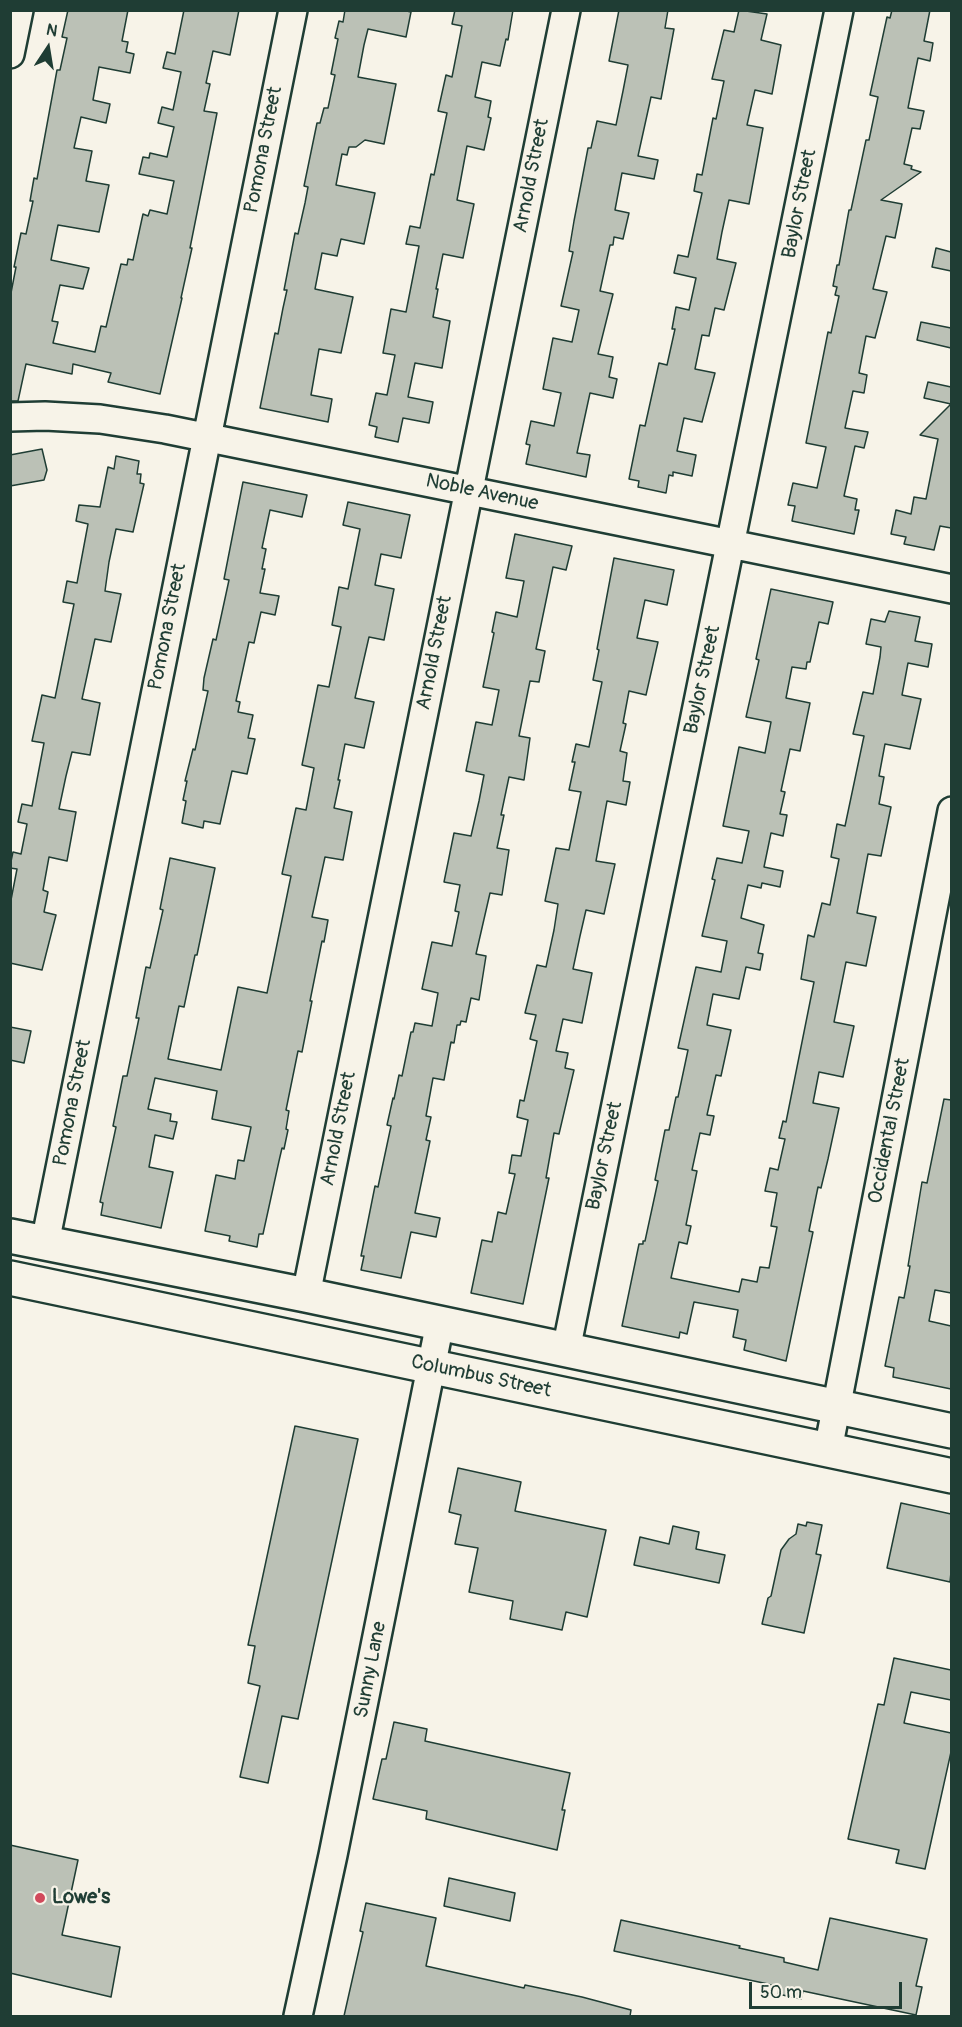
<!DOCTYPE html>
<html>
<head>
<meta charset="utf-8">
<style>
	body { margin:0 }
	#map { position:relative; width:962px; height:2027px; overflow:hidden; background:#f7f3e8; font-family:Pangolin,sans-serif }
	canvas { display:block }
	.frame { position:absolute; inset:0; border:12px solid #1f3d34; pointer-events:none }
	.north { position:absolute; left:18px; top:18px; width:60px; height:60px; -webkit-text-stroke:4px #f7f3e8; paint-order:stroke; rotate:12deg; font-size:16px; font-weight:700; line-height:24px; text-align:center; color:#1f3d34 }
	.north::after { content:''; display:block; margin:auto; width:21px; height:27px; background:#1f3d34; clip-path:polygon(50% 0,100% 100%,50% 72%,0 100%) }
	.scale { position:absolute; left:749px; top:1982px; width:153px; height:27px; box-sizing:border-box; border:3px solid #1f3d34; border-top:0; padding-left:8px; font-size:18px; line-height:21px; white-space:nowrap; color:#1f3d34; -webkit-text-stroke:4px #f7f3e8; paint-order:stroke }
</style>
</head>
<body>
<div id="map">
<canvas width="962" height="2027"></canvas>
<div class="frame"></div>
<div class="north">N</div>
<div class="scale">50 m</div>
</div>
<script>
const ctx = document.querySelector('canvas').getContext('2d');
ctx.lineJoin = 'round';
function fill(path, color) { ctx.fillStyle = color; ctx.fill(path, 'evenodd'); }
const poly = rows => new Path2D(rows.map(r => 'M' + r).join(''));
function trace(path, color, width, dash) { ctx.strokeStyle = color; ctx.lineWidth = width; ctx.lineCap = dash ? 'butt' : 'round'; ctx.setLineDash(dash || []); ctx.stroke(path); }
function drawText(font, color, halo, rows, align = 'center') {
  ctx.font = font + ' Pangolin,sans-serif'; ctx.lineWidth = 4.5; ctx.setLineDash([]); ctx.textBaseline = 'middle'; ctx.strokeStyle = halo; ctx.fillStyle = color; for (const [text, x, y, turn = 0] of rows) {
    ctx.save(); ctx.translate(x, y); ctx.rotate((+turn || 0) * Math.PI / 180); ctx.textAlign = isNaN(turn) ? turn : align; if (halo) ctx.strokeText(text, 0, 0); ctx.fillText(text, 0, 0); ctx.restore();
  }
}
const building = poly([
	[68,10,128,10,122,41,128,42,126,52,134,54,130,73,99,67,93,100,110,104,106,123,81,117,74,148,92,151,86,181,109,185,99,232,58,225,51,260,89,268,83,289,60,285,52,321,58,322,53,343,95,352,101,326,106,327,121,264,127,265,128,259,133,260,143,214,148,216,150,210,167,214,174,181,139,174,143,157,149,158,150,153,167,157,174,127,158,123,162,107,173,110,181,72,163,68,167,52,175,54,184,10,239,10,230,55,213,51,206,83,210,84,204,111,217,113,190,248,192,248,181,298,182,298,160,394,108,382,111,373,73,364,72,374,26,364,18,401,10,401,10,298,16,267,14,267,21,233,26,234,33,201,30,201,34,178,37,179,57,70,60,70,67,38,62,37,68,10],
	[345,10,402,10,411,12,406,37,368,29,364,45,358,77,396,84,384,144,365,140,356,147,349,147,347,155,342,154,336,185,375,193,364,244,341,239,337,256,322,253,315,289,353,297,341,353,319,349,311,395,332,399,328,422,260,408,275,333,278,334,283,308,287,290,284,290,295,233,298,234,305,203,308,187,304,186,317,123,320,123,324,108,328,108,335,75,331,74,338,39,335,38,339,21,343,22,345,10],
	[455,10,513,10,508,40,506,39,500,66,482,62,475,97,491,101,488,117,491,118,484,150,467,146,457,200,474,204,463,258,443,254,436,289,438,289,433,317,450,321,442,368,415,363,408,397,433,402,429,423,403,418,398,442,375,437,377,427,369,425,376,393,387,395,395,355,383,353,391,309,406,312,419,246,406,244,410,226,420,228,431,174,434,175,447,113,438,111,446,75,452,77,462,26,452,24,455,10],
	[619,10,668,10,665,28,674,29,661,99,651,97,638,156,658,160,654,179,622,173,615,210,629,213,623,239,614,237,613,245,610,245,600,291,613,294,598,354,613,357,609,377,617,379,613,398,590,393,577,453,590,455,586,477,526,464,530,445,526,444,531,421,554,426,561,393,543,389,553,338,572,342,579,310,561,306,573,252,569,251,574,221,588,148,591,148,597,121,616,125,623,91,628,65,609,61,619,10],
	[739,10,767,14,761,40,781,45,772,94,755,90,747,125,763,128,749,204,729,200,722,232,717,259,736,263,724,310,715,308,709,336,702,335,695,369,715,373,702,422,684,418,677,451,696,455,692,476,673,472,673,476,669,475,666,493,638,487,639,481,629,479,640,425,645,426,659,363,667,365,675,329,672,329,676,307,689,310,696,278,674,273,678,255,688,257,702,193,694,191,697,174,702,175,713,118,716,119,724,81,712,79,724,30,734,32,739,10],
	[892,10,930,10,924,41,933,43,930,61,918,58,908,108,924,111,920,129,912,128,904,164,912,166,911,169,921,172,881,200,902,204,895,238,886,236,873,289,887,292,875,338,866,336,859,373,867,375,864,393,853,391,845,428,868,432,864,448,855,446,844,496,857,499,855,510,859,510,854,534,792,521,795,506,788,505,793,483,817,488,826,447,806,443,828,332,831,333,839,296,835,295,837,287,833,286,837,265,839,265,849,210,851,210,866,140,869,140,878,97,870,95,887,17,890,18,892,10],
	[936,248,951,252,951,271,932,267,936,248],
	[921,322,951,328,951,348,917,340,921,322],
	[928,382,951,387,951,528,940,526,934,550,904,544,906,537,891,534,896,510,911,514,914,497,926,499,938,439,920,435,951,404,924,398,928,382],
	[42,449,47,470,44,480,10,486,10,455,42,449],
	[116,456,139,461,137,474,141,474,140,483,144,484,133,532,116,529,109,562,105,591,121,594,111,642,95,639,82,699,100,703,90,755,72,752,66,776,59,809,76,812,67,861,49,857,43,890,48,892,44,912,56,915,42,970,10,963,10,905,17,869,10,868,10,866,13,852,21,854,27,824,18,822,22,804,32,806,44,743,32,741,42,695,55,698,74,604,63,602,67,581,77,583,88,524,76,521,79,505,100,507,108,467,114,469,116,456],
	[243,482,307,495,302,517,270,510,262,548,266,549,262,569,265,569,260,593,279,596,275,615,261,612,254,643,249,642,236,701,240,702,238,712,253,715,248,738,255,739,247,774,232,771,220,824,204,821,203,828,182,823,186,801,183,800,187,781,185,781,193,749,195,750,208,691,203,690,204,678,213,639,216,640,229,580,224,579,243,482],
	[348,502,410,515,401,558,381,554,375,585,394,589,384,640,369,637,355,698,374,702,364,748,345,744,338,780,340,780,334,808,352,812,343,860,325,857,312,917,328,920,324,942,322,941,310,1001,312,1001,302,1052,298,1051,286,1110,289,1111,286,1129,288,1130,284,1149,282,1148,279,1161,263,1234,259,1234,257,1247,229,1241,230,1236,205,1231,216,1175,235,1179,238,1160,244,1161,251,1127,212,1119,217,1091,155,1078,148,1109,171,1114,170,1121,177,1122,173,1139,155,1135,149,1167,173,1172,161,1228,101,1215,103,1203,100,1202,116,1127,113,1126,123,1076,127,1076,139,1018,136,1018,146,967,150,968,163,910,160,909,170,858,215,868,197,955,195,955,184,1007,179,1006,168,1059,221,1070,238,987,267,993,291,876,282,874,296,808,306,810,314,768,302,765,318,685,329,687,341,627,332,625,339,587,348,589,360,529,343,525,348,502],
	[515,534,572,546,566,570,553,567,536,649,545,651,539,682,530,681,519,736,530,738,524,780,509,777,501,815,504,815,497,848,509,850,502,895,490,893,476,954,486,956,479,1000,471,998,466,1022,461,1021,460,1025,457,1025,454,1043,451,1042,444,1080,433,1078,426,1116,431,1117,426,1140,430,1141,415,1213,440,1218,436,1237,411,1232,401,1278,361,1270,364,1256,361,1256,375,1186,378,1187,391,1126,387,1125,393,1098,394,1099,399,1075,402,1076,411,1032,413,1032,415,1023,432,1026,438,993,422,989,432,942,452,946,459,912,455,911,460,885,444,882,454,833,471,836,479,801,484,775,466,771,476,722,492,725,499,690,483,687,494,633,492,632,496,612,517,617,524,581,506,578,515,534],
	[614,558,674,570,667,605,645,600,637,638,658,642,646,695,629,691,623,723,626,724,620,751,627,753,623,781,630,782,626,805,607,801,596,861,615,864,604,914,586,910,580,936,573,969,592,973,582,1023,563,1019,556,1051,568,1053,565,1068,574,1070,559,1134,554,1133,546,1178,549,1178,523,1304,471,1293,482,1240,492,1242,498,1212,506,1214,515,1174,509,1173,512,1155,521,1156,528,1120,517,1117,520,1100,524,1101,537,1041,530,1039,536,1015,525,1013,537,965,546,967,554,930,558,904,545,901,556,848,569,850,581,792,569,790,575,762,572,762,576,744,589,747,602,682,593,680,599,650,597,649,614,558],
	[771,589,833,602,828,624,819,622,810,662,807,662,806,669,792,667,786,698,810,703,800,751,790,749,781,791,785,792,780,814,787,815,783,836,771,833,764,867,783,871,780,887,762,883,761,888,748,885,741,918,764,925,758,953,763,954,760,970,746,967,739,999,713,994,707,1025,731,1030,721,1076,716,1075,707,1115,714,1116,710,1135,700,1133,692,1170,697,1171,686,1225,691,1226,687,1244,679,1242,671,1278,739,1292,742,1279,757,1282,760,1267,769,1268,777,1227,771,1226,777,1193,765,1191,770,1168,778,1170,785,1139,779,1138,783,1121,786,1122,814,982,801,979,808,935,814,937,822,903,830,905,839,859,831,857,837,824,845,826,864,736,853,734,863,692,873,694,880,657,881,647,866,644,871,619,885,622,889,611,920,617,915,641,932,644,928,667,908,663,902,695,921,699,910,749,885,744,879,776,884,777,879,804,891,807,881,856,868,854,857,913,876,917,866,966,846,962,834,1022,854,1026,843,1077,819,1072,813,1103,839,1108,828,1159,821,1188,818,1187,809,1231,813,1232,786,1361,744,1350,746,1340,733,1337,738,1310,694,1302,687,1334,680,1332,679,1338,622,1326,639,1244,643,1244,643,1241,645,1241,658,1181,655,1180,665,1130,669,1130,676,1097,678,1097,688,1050,678,1048,696,967,721,972,727,941,702,936,715,880,712,879,717,858,742,863,749,831,723,826,739,747,765,753,771,722,746,717,759,660,756,659,771,589],
	[10,1027,31,1031,24,1063,10,1060,10,1027],
	[944,1099,951,1100,951,1293,935,1290,929,1321,951,1326,951,1389,893,1377,894,1368,885,1366,899,1297,904,1298,910,1266,908,1266,922,1182,927,1183,944,1099],
	[295,1426,358,1439,298,1719,282,1716,268,1783,240,1777,260,1686,248,1683,255,1646,248,1645,295,1426],
	[458,1468,521,1482,515,1511,606,1530,587,1617,566,1612,562,1630,510,1619,513,1601,469,1592,478,1548,455,1544,461,1515,449,1512,458,1468],
	[901,1503,951,1514,951,1572,950,1582,887,1568,901,1503],
	[807,1522,822,1525,816,1554,821,1555,804,1633,762,1624,768,1598,771,1596,781,1550,789,1539,796,1534,798,1524,806,1526,807,1522],
	[673,1526,699,1532,696,1549,725,1555,719,1583,634,1565,640,1537,669,1544,673,1526],
	[894,1658,951,1670,951,1700,911,1692,904,1723,951,1733,951,1752,925,1869,896,1863,899,1850,848,1839,878,1704,884,1705,894,1658],
	[394,1722,427,1729,425,1741,570,1773,562,1810,565,1810,557,1850,426,1819,427,1811,373,1799,382,1759,386,1759,394,1722],
	[10,1845,78,1860,62,1935,120,1947,111,1997,10,1973,10,1845],
	[449,1878,515,1893,510,1921,444,1906,449,1878],
	[366,1903,436,1918,426,1966,524,1988,525,1985,582,1997,631,2010,630,2016,344,2016,363,1932,360,1931,366,1903],
	[830,1918,927,1939,916,1986,922,1987,916,2015,803,1991,801,1999,778,1994,779,1988,768,1984,614,1951,621,1920,740,1946,739,1948,784,1958,784,1962,818,1970,830,1918]
]);
fill(building, '#bbc1b6');
trace(building, '#1f3d34', 1.5);
const minor = poly([
	[10,54,19,10],
	[10,417,45,416,100,419,165,429,952,589],
	[45,1243,293,10],
	[306,1295,566,10],
	[566,1350,839,10],
	[828,1450,952,811],
	[298,2016,333,1855,440,1323]
]);
const major = poly([
	[10,1236,306,1295,952,1431],
	[10,1278,952,1476]
]);
trace(minor, '#1f3d34', 32);
trace(major, '#1f3d34', 38);
trace(minor, '#f7f3e8', 27);
trace(major, '#f7f3e8', 33);
for (const [x, y, r, color] of [
	[40,1898,6,"#d1495b"]
]) { const dot = new Path2D(); dot.arc(x, y, r, 0, 2 * Math.PI); ctx.fillStyle = color; ctx.fill(dot); trace(dot, '#f7f3e8', 2); }
drawText('20px', '#1f3d34', '#f7f3e8', [
	["Pomona Street",264,150,-79],
	["Arnold Street",532,176,-79],
	["Baylor Street",800,204,-79],
	["Noble Avenue",482,493,12],
	["Pomona Street",168,627,-79],
	["Arnold Street",435,653,-79],
	["Baylor Street",703,680,-78],
	["Pomona Street",73,1103,-79],
	["Arnold Street",339,1129,-79],
	["Occidental Street",890,1131,-79],
	["Baylor Street",605,1156,-78],
	["Columbus Street",481,1377,12],
	["Sunny Lane",371,1670,-79]
]);
drawText('bold 20px', '#1f3d34', '#f7f3e8', [
	["Lowe's",52,1898]
], 'left');
</script>
</body>
</html>
